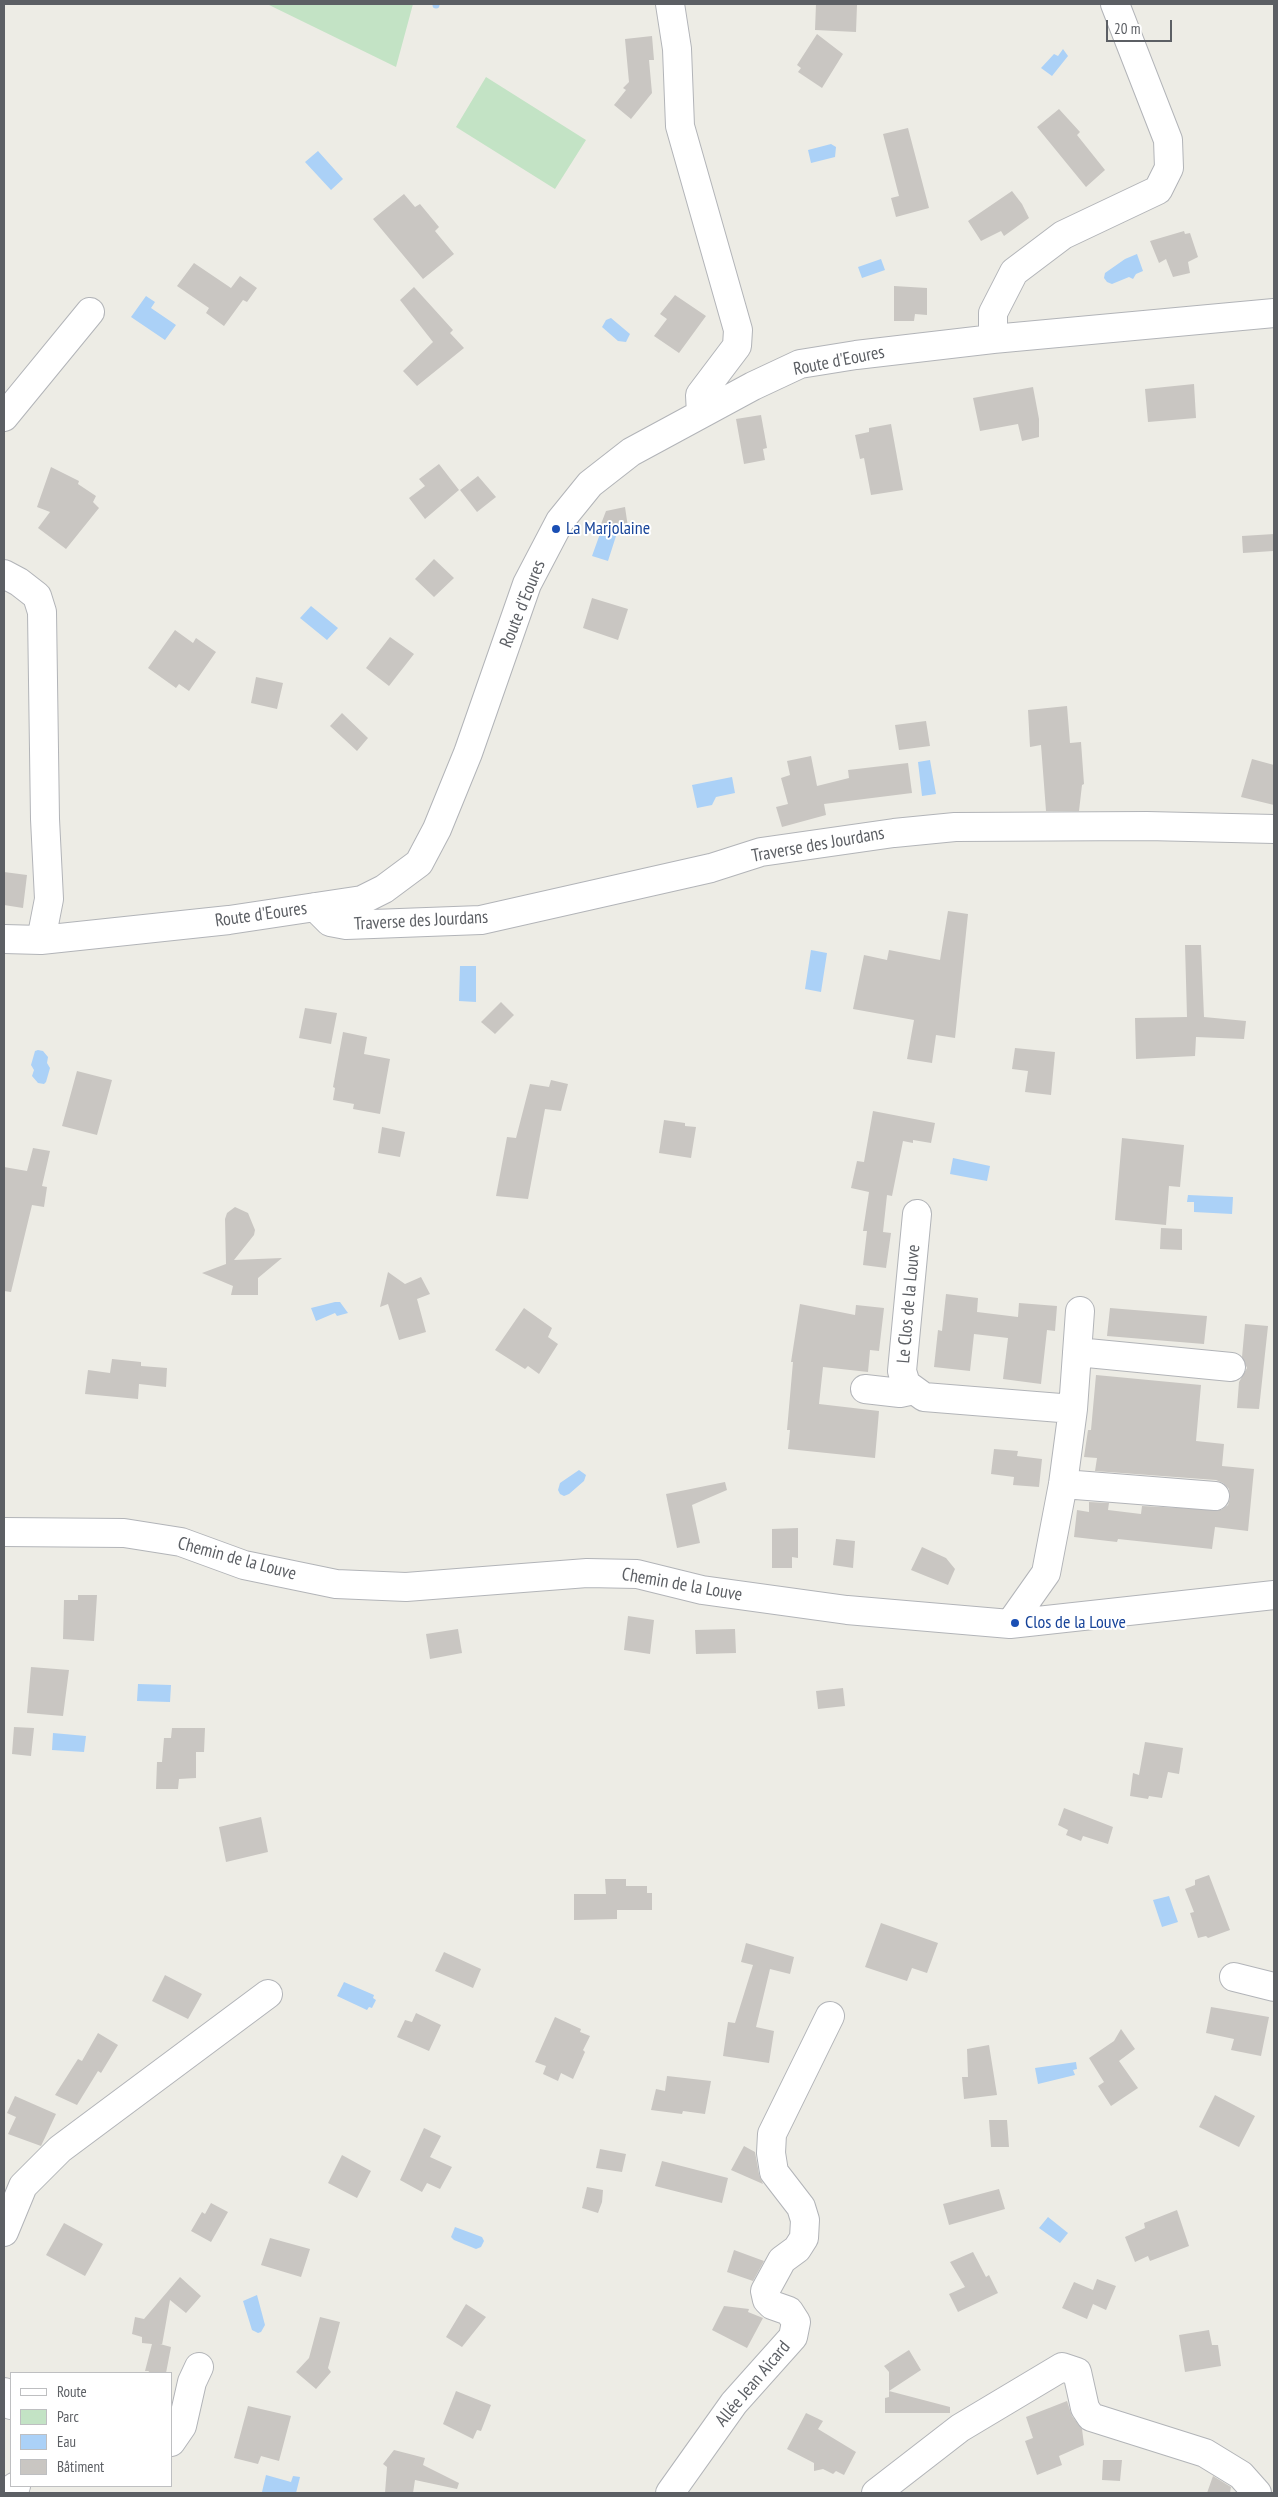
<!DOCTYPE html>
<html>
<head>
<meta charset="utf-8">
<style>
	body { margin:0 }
	#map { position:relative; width:1278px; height:2497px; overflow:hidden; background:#edece5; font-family:"PT Sans Narrow",sans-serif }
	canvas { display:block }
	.frame { position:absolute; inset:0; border:5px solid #5c5f64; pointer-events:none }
	.legend { position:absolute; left:10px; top:2372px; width:162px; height:115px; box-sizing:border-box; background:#fff; border:1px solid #bebfc1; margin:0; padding:6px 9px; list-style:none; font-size:15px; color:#5c5f64 }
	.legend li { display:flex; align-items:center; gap:10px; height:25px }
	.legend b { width:25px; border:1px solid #bebfc1 }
	.scale { position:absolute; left:1106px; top:20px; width:66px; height:22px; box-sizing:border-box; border:2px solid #5c5f64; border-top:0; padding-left:6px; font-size:15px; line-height:18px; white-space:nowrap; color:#5c5f64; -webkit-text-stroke:4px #fff; paint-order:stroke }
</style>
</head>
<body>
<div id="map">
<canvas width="1278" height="2497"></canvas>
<div class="frame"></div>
<ul class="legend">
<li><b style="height:6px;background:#fff"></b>Route</li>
<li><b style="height:14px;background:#c3e3c5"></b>Parc</li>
<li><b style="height:14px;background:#abd1f7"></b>Eau</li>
<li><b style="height:14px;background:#c9c6c2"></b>Bâtiment</li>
</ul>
<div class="scale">20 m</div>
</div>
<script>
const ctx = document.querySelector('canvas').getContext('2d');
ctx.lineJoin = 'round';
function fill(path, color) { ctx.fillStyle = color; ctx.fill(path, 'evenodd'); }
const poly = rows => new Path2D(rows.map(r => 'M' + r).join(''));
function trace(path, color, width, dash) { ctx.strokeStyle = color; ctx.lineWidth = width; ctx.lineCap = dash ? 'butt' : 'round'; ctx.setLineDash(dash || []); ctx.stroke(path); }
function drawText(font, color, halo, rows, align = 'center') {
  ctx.font = font + ' "PT Sans Narrow",sans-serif'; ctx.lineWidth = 4; ctx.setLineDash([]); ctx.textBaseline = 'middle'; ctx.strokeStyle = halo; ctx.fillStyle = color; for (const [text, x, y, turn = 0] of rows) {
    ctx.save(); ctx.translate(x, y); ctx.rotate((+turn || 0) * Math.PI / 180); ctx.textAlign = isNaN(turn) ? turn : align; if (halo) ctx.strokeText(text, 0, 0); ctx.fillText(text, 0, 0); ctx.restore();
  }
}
fill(poly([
	[267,4,413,4,396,67],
	[486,77,586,140,555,189,456,127]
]), '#c3e3c5');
fill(poly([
	[1063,49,1068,56,1052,76,1041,68,1054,54,1058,56],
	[831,144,836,147,835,157,811,163,808,150],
	[318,151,343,179,331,190,305,162],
	[1137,254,1143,271,1136,274,1133,279,1129,277,1112,284,1107,282,1104,278,1105,273,1125,259],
	[881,259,885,270,862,278,858,267],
	[146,296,155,302,151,308,176,325,165,340,131,317],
	[611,318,630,334,626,342,618,341,602,327,606,320],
	[601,531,616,536,608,561,592,556],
	[311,606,338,628,327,640,300,618],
	[930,760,936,794,922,796,918,762],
	[732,777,735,793,716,797,712,805,697,808,692,785],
	[811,950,827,953,821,992,805,989],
	[460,966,476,966,476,1002,459,1001],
	[38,1050,43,1051,48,1057,47,1063,50,1068,46,1082,44,1084,38,1083,32,1076,34,1070,31,1065,35,1051],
	[953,1158,990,1166,987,1181,950,1174],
	[1188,1195,1233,1197,1232,1214,1194,1212,1194,1202,1187,1202],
	[335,1302,340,1302,348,1313,337,1316,335,1313,316,1321,311,1308],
	[579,1470,586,1475,584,1481,569,1494,564,1496,560,1494,558,1490,560,1483],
	[138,1684,171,1685,170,1702,137,1701],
	[53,1733,86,1736,84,1752,52,1750],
	[1169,1896,1178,1922,1162,1927,1153,1900],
	[344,1982,374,1995,373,1998,376,2000,372,2008,369,2007,367,2010,337,1996],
	[1076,2062,1077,2069,1073,2070,1075,2075,1038,2084,1035,2068],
	[1048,2217,1068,2233,1060,2243,1039,2228],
	[455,2227,482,2237,484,2241,481,2247,476,2249,454,2240,451,2237],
	[257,2295,265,2325,261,2332,258,2333,252,2330,243,2301],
	[266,2475,291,2482,293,2476,300,2477,296,2493,262,2492]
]), '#abd1f7');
trace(poly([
	[436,4,436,5]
]), '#abd1f7', 7);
fill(poly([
	[816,4,857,5,856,32,815,30],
	[817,34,843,54,822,88,798,72,801,68,797,65],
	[652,36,654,60,649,60,652,93,631,119,614,105,626,90,623,88,629,82,625,39],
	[1059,109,1080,132,1077,135,1105,170,1086,187,1037,127],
	[908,128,929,208,896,217,891,198,899,196,883,134],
	[1012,191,1022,204,1029,218,1004,236,1001,231,981,241,968,221],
	[404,194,415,207,420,204,439,227,435,231,454,254,423,279,373,219],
	[1184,231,1185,234,1190,233,1198,257,1188,262,1190,273,1173,277,1166,259,1159,263,1150,241],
	[194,263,231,288,240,276,257,288,247,302,243,300,224,326,206,313,209,308,177,286],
	[894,286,927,288,927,315,915,314,914,321,894,321],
	[414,287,453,330,450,333,464,348,417,386,403,371,433,342,400,300],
	[675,295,706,316,679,353,654,336,667,319,660,314],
	[1194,384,1196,418,1148,422,1145,389],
	[1033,387,1039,419,1039,437,1022,441,1018,424,980,431,973,398],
	[761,415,767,448,763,449,765,460,744,464,736,419],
	[891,424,903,490,871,495,864,458,860,459,855,435,869,432,869,428],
	[439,464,459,490,425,519,409,498,425,486,419,479],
	[51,467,79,481,78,484,96,496,93,502,99,508,66,549,38,528,50,512,37,507],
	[478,476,496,497,477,512,460,490],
	[625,507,629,534,601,524,606,511],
	[1274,534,1273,551,1243,553,1242,536],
	[434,559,454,578,434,597,415,579],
	[592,598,628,609,618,640,583,628],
	[175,630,193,643,196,638,216,652,189,691,179,684,176,688,148,668],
	[390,637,414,654,389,686,366,668],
	[256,677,283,683,277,709,251,703],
	[1067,706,1070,743,1081,742,1084,784,1082,785,1079,811,1046,811,1041,745,1030,747,1028,710],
	[342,713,368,738,357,751,330,726],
	[926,721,930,746,899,750,895,725],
	[811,756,817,786,849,778,848,770,908,763,912,793,824,804,826,815,782,827,776,807,788,804,781,778,790,775,787,761],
	[1252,759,1274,765,1274,805,1241,797],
	[4,872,27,875,23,908,4,905],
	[948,911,968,914,955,1038,936,1035,932,1063,907,1059,914,1020,853,1009,864,955,887,960,889,950,940,960],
	[1185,945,1201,945,1204,1017,1246,1021,1244,1039,1196,1037,1195,1056,1136,1059,1135,1018,1187,1017],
	[501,1002,514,1015,495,1034,481,1022],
	[305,1008,337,1013,331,1044,299,1038],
	[343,1032,367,1037,364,1054,390,1059,380,1114,353,1109,354,1104,333,1100,335,1088,333,1087],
	[1015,1048,1055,1052,1051,1095,1025,1092,1028,1071,1012,1069],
	[77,1071,112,1080,97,1135,62,1126],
	[551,1080,568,1084,561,1111,545,1109,528,1199,496,1196,507,1137,516,1138,530,1084,549,1087],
	[873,1111,935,1123,931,1143,913,1140,913,1143,903,1141,892,1196,887,1195,883,1232,891,1233,886,1268,863,1265,867,1231,863,1231,869,1192,851,1188,857,1161,864,1162],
	[664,1120,685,1123,685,1126,696,1127,691,1158,659,1153],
	[382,1127,405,1132,400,1157,378,1153],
	[1122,1138,1184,1145,1180,1187,1169,1186,1166,1225,1115,1220],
	[33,1148,50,1151,42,1186,47,1187,44,1207,32,1205,11,1292,4,1291,4,1167,27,1171],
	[235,1207,248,1213,255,1230,254,1235,234,1260,282,1258,258,1278,258,1295,231,1295,233,1286,202,1273,226,1264,225,1219,227,1213],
	[1161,1228,1182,1229,1182,1250,1160,1249],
	[388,1272,405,1284,421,1277,430,1294,417,1299,426,1332,399,1340,388,1304,380,1307],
	[946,1294,978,1298,977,1312,1018,1317,1019,1303,1057,1306,1055,1331,1047,1330,1041,1384,1003,1379,1008,1338,974,1334,970,1371,934,1367,938,1330,942,1331],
	[800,1304,855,1315,856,1305,884,1308,879,1351,870,1350,868,1372,823,1367,819,1404,879,1411,875,1458,788,1449,790,1430,787,1430,793,1362,791,1362],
	[524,1308,552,1328,548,1337,558,1344,539,1374,528,1366,525,1369,495,1350],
	[1110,1308,1207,1316,1204,1344,1107,1336],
	[1245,1324,1268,1326,1259,1409,1237,1408,1239,1382,1247,1368,1242,1357],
	[112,1359,141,1362,141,1366,167,1368,166,1387,139,1384,138,1399,85,1394,88,1370,110,1373],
	[1096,1375,1201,1385,1196,1441,1224,1444,1222,1466,1254,1469,1248,1531,1215,1527,1212,1549,1118,1539,1117,1542,1074,1537,1077,1510,1089,1512,1089,1502,1109,1503,1108,1510,1141,1514,1142,1506,1221,1510,1228,1505,1230,1498,1229,1489,1223,1483,1216,1480,1095,1471,1097,1458,1084,1457,1088,1430,1091,1430],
	[994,1449,1018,1451,1017,1456,1042,1459,1039,1487,1013,1485,1014,1477,991,1474],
	[725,1482,727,1490,692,1505,700,1543,677,1548,666,1494],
	[798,1528,798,1558,792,1557,792,1568,772,1568,772,1529],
	[836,1539,855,1541,853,1568,833,1565],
	[922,1547,946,1558,955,1569,948,1585,911,1570],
	[78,1595,97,1595,94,1641,63,1639,64,1600,78,1600],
	[628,1616,654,1620,650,1654,624,1650],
	[458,1629,462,1653,430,1659,426,1634],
	[735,1629,736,1653,696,1654,695,1630],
	[31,1667,69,1670,63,1716,27,1713],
	[843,1688,845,1706,818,1709,816,1691],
	[14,1727,34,1728,31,1756,12,1754],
	[172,1728,205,1728,204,1752,196,1752,196,1778,179,1779,178,1789,156,1789,157,1762,162,1762,164,1738,171,1738],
	[1145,1742,1183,1748,1179,1774,1168,1772,1162,1798,1149,1796,1148,1799,1130,1796,1133,1773,1139,1775],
	[1064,1808,1113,1827,1108,1844,1083,1836,1081,1841,1066,1835,1068,1830,1058,1825],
	[261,1817,268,1852,226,1862,219,1827],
	[1209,1875,1230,1930,1208,1938,1206,1936,1198,1938,1190,1913,1194,1912,1185,1889,1195,1885,1195,1880],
	[605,1879,626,1879,626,1886,647,1886,647,1893,652,1893,652,1910,617,1910,617,1919,574,1920,574,1894,606,1894],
	[881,1923,938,1943,927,1973,912,1968,907,1981,865,1967],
	[746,1943,794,1957,790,1974,770,1969,756,2027,774,2031,769,2063,723,2056,728,2022,735,2023,753,1965,741,1962],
	[444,1952,481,1969,473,1988,435,1971],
	[165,1975,202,1994,188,2019,152,2001],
	[1211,2007,1269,2017,1261,2056,1231,2050,1234,2039,1206,2033],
	[416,2013,441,2025,429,2051,397,2037,405,2020,412,2022],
	[555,2017,581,2029,580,2032,590,2036,583,2050,585,2052,573,2079,561,2073,558,2081,543,2074,546,2066,535,2062],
	[1121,2029,1135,2049,1119,2061,1138,2088,1111,2106,1098,2086,1104,2082,1089,2058,1114,2041],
	[98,2033,118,2045,101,2073,98,2071,77,2105,55,2095,78,2059,82,2061],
	[989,2045,997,2095,964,2099,962,2077,968,2077,967,2049],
	[667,2076,711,2081,705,2114,683,2111,682,2114,651,2110,656,2089,665,2091],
	[1215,2095,1255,2116,1239,2147,1199,2127],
	[15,2096,56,2114,41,2146,8,2134,16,2117,7,2113],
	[989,2120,1007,2120,1009,2147,991,2147],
	[424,2128,441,2136,430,2157,452,2167,440,2189,427,2183,422,2192,400,2180],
	[744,2146,755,2152,759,2174,763,2184,731,2170],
	[600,2149,626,2154,622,2172,596,2168],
	[342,2155,371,2171,357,2198,328,2183],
	[662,2161,728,2178,722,2203,655,2186],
	[587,2187,603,2190,602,2202,598,2213,582,2208],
	[999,2189,1005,2209,949,2225,943,2204],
	[211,2203,228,2212,211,2242,191,2231,202,2212,205,2214],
	[1177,2210,1189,2246,1150,2261,1148,2256,1135,2262,1125,2237,1145,2228,1144,2223],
	[64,2223,103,2244,85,2276,46,2255],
	[270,2238,310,2249,301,2277,261,2265],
	[734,2250,764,2261,753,2281,727,2272],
	[973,2252,986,2277,989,2275,998,2293,958,2312,949,2294,965,2287,950,2262],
	[180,2277,201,2296,186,2313,170,2300,162,2345,160,2344,171,2347,166,2373,148,2373,149,2371,145,2371,152,2344,142,2343,142,2337,132,2334,135,2317,144,2319],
	[1097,2279,1116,2286,1106,2310,1093,2304,1087,2319,1062,2308,1074,2282,1093,2290],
	[466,2304,486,2317,462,2347,446,2337],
	[724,2306,749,2309,748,2312,763,2318,747,2348,712,2330],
	[320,2317,340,2322,328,2368,331,2372,316,2389,296,2372,309,2358],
	[1209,2330,1212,2345,1218,2345,1221,2366,1185,2372,1179,2335],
	[909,2350,921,2370,889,2391,950,2407,950,2413,885,2413,885,2398,889,2397,889,2372,884,2366],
	[456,2391,491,2405,481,2431,477,2430,473,2439,443,2424],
	[1067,2401,1072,2416,1082,2429,1084,2445,1059,2456,1062,2465,1037,2475,1025,2441,1033,2438,1026,2417],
	[248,2406,291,2416,279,2461,261,2456,258,2464,234,2458],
	[806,2413,823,2421,818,2429,856,2452,844,2475,836,2471,833,2474,823,2469,814,2471,814,2463,787,2449],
	[394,2450,425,2458,423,2465,459,2483,457,2489,415,2480,413,2493,385,2493,387,2467,383,2464],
	[1103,2460,1122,2460,1120,2481,1102,2480],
	[1213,2476,1231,2487,1230,2493,1207,2493]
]), '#c9c6c2');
const minor = poly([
	[670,4,677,49,680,126,738,330,737,346,700,395,701,414],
	[993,339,993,313,1014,272,1063,235,1158,190,1169,168,1168,140,1115,4],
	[4,417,90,312],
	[4,574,19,582,37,596,42,612,45,819,49,899,41,940],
	[315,907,330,922,346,925,481,920,711,868,761,852,894,833,955,827,1147,826,1274,829],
	[4,939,41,940,229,920,362,900,384,889,419,863,437,829,468,753,527,584,560,521,590,484,631,452,753,386,800,364,856,355,993,339,1274,313],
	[917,1214,902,1371,906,1384,924,1397,1073,1409],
	[1077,1352,1231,1367],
	[865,1389,900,1393,914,1390],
	[1063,1484,1215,1496],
	[4,1532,124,1533,181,1542,244,1565,336,1584,406,1587,587,1573,637,1574,702,1590,847,1610,1010,1624,1274,1595],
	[1010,1624,1046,1573,1063,1484,1073,1409,1080,1311],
	[1234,1977,1274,1987],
	[4,2232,23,2186,60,2149,268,1994],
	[4,2392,11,2405],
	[171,2442,182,2426,192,2382,199,2367],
	[6,2493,16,2486],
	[670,2493,734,2403,793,2337,796,2322,789,2311,772,2305,767,2300,765,2291,782,2260,797,2249,804,2238,805,2220,801,2207,774,2172,771,2153,772,2134,830,2016],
	[876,2493,960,2428,1062,2367,1077,2372,1085,2408,1091,2417,1205,2453,1241,2475,1257,2493]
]);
trace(minor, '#b2b4b8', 30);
trace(minor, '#fff', 28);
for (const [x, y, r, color] of [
	[556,529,5,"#1a4fb4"],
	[1015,1623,5,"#1a4fb4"]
]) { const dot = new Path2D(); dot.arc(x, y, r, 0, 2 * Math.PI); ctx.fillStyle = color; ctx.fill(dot); trace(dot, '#fff', 2); }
drawText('18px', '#5c5f64', '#fff', [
	["Route d'Eoures",839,361,-11],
	["Route d'Eoures",523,604,-68],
	["Traverse des Jourdans",818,845,-10],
	["Route d'Eoures",261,915,-8],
	["Traverse des Jourdans",421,921,-3],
	["Le Clos de la Louve",909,1304,-85],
	["Chemin de la Louve",237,1559,15],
	["Chemin de la Louve",682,1585,10],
	["Allée Jean Aicard",753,2384,-50]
]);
drawText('18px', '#164399', '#fff', [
	["La Marjolaine",566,529],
	["Clos de la Louve",1025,1623]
], 'left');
</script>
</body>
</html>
